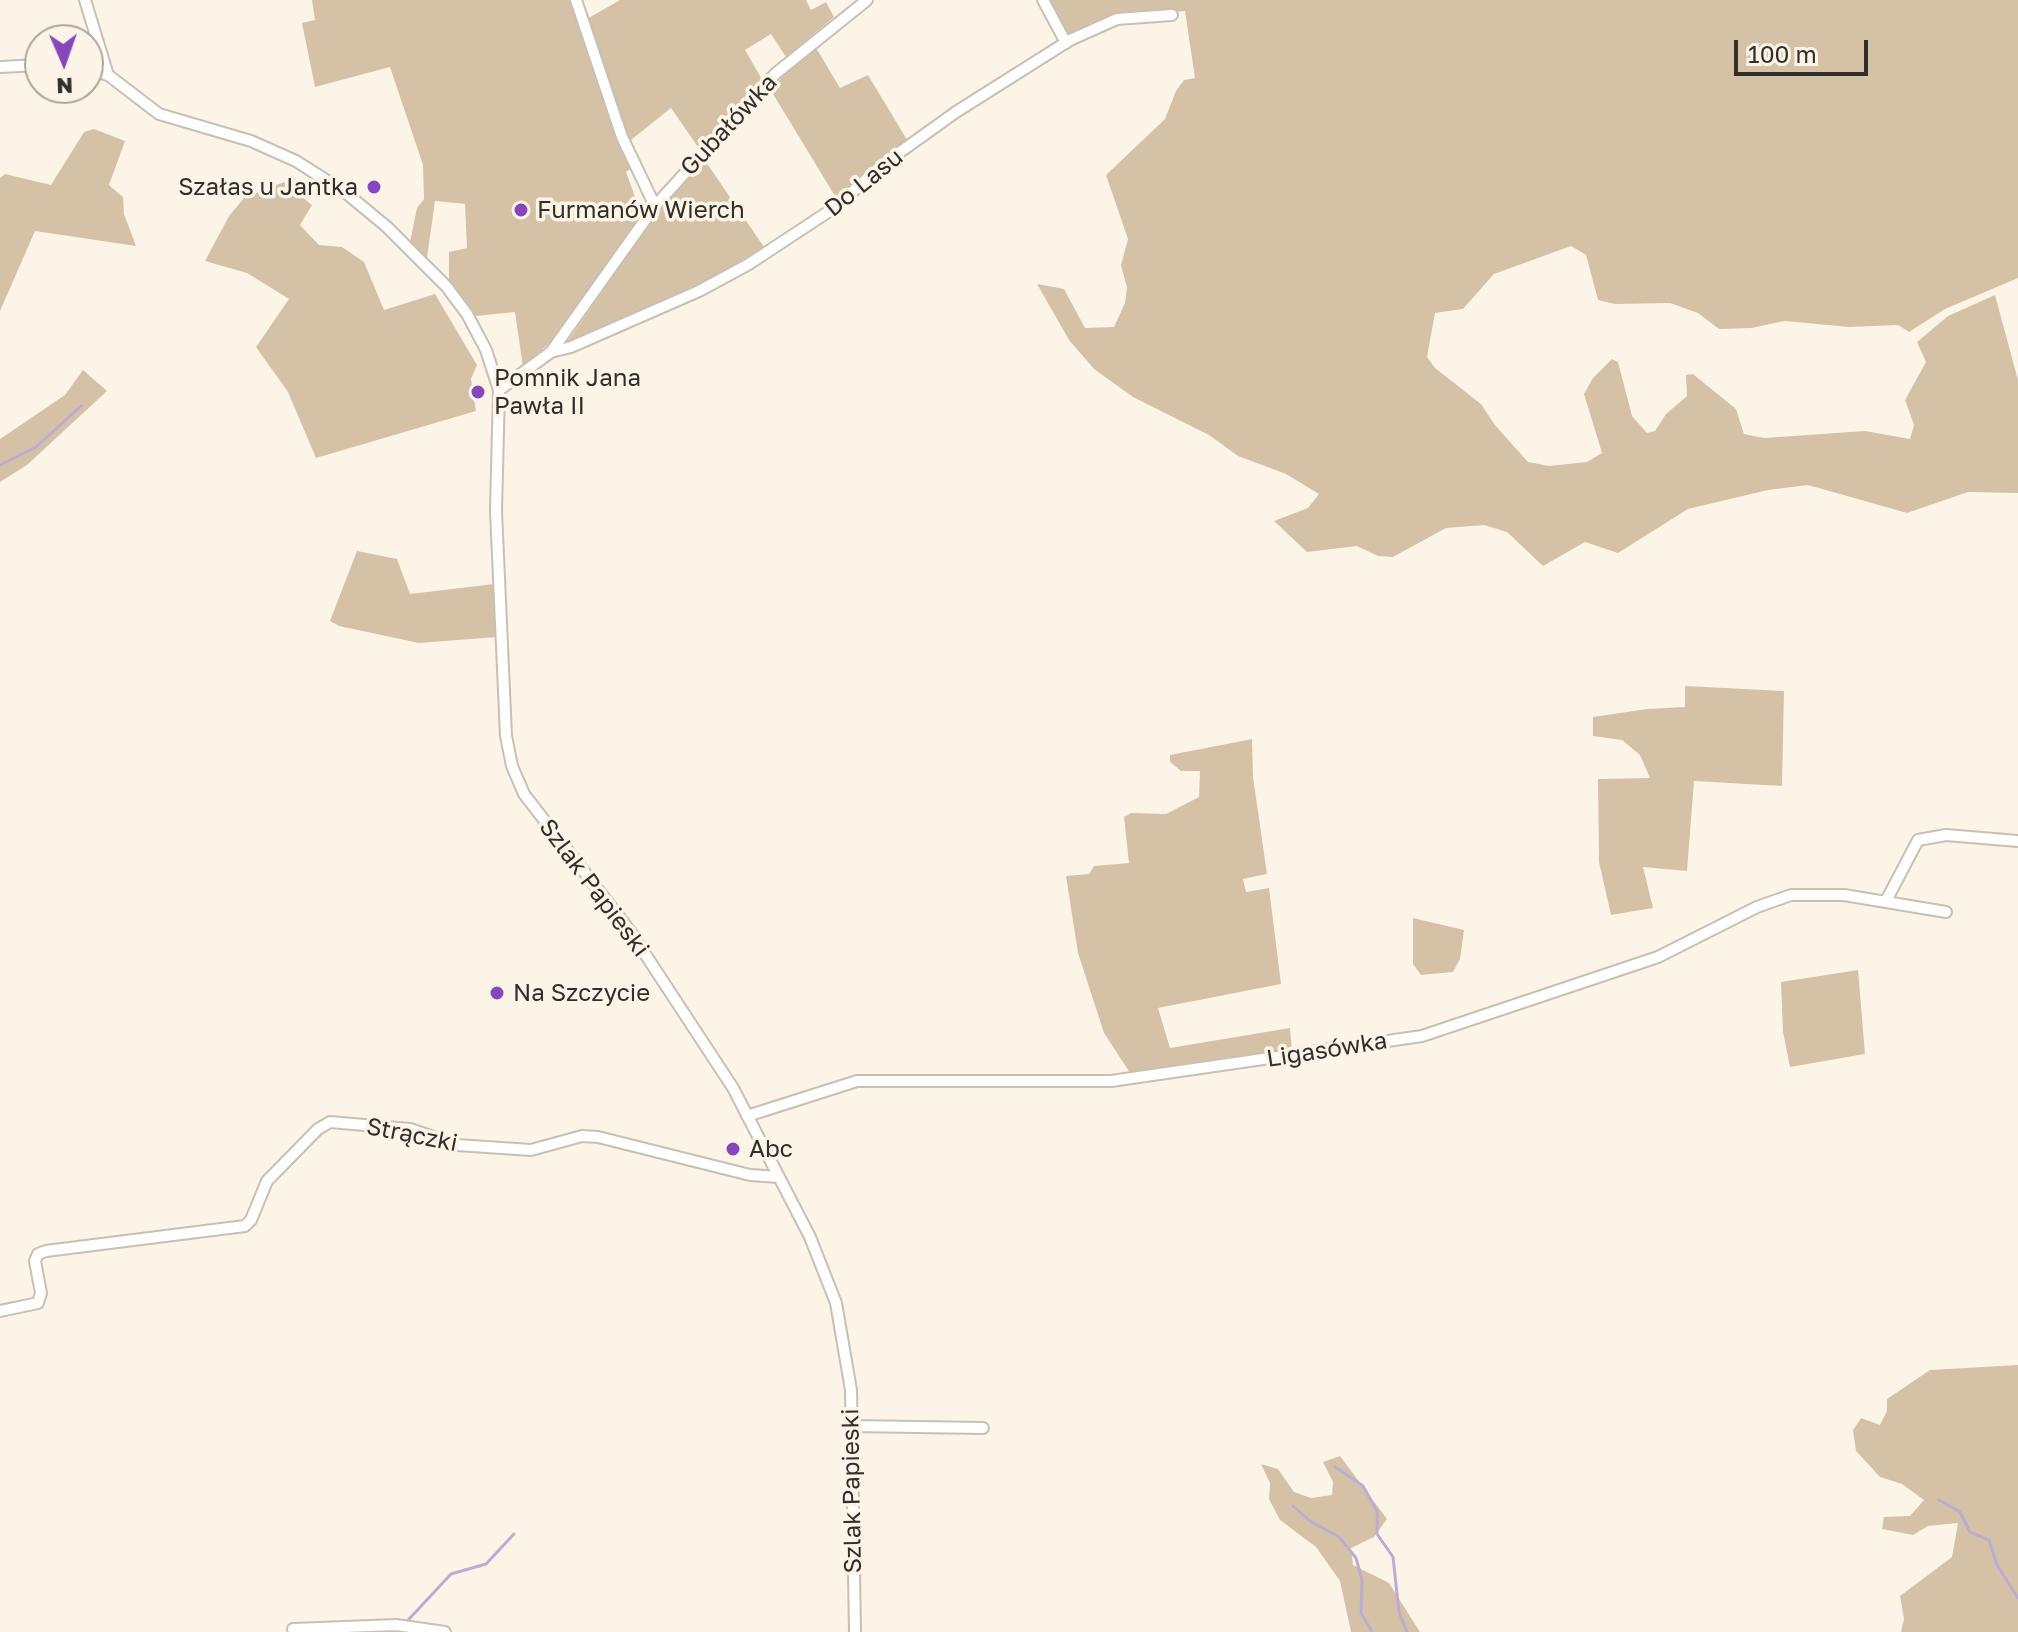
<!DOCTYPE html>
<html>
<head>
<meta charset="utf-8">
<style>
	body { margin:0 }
	#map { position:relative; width:2018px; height:1632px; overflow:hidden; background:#fdf4e8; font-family:"Golos Text",sans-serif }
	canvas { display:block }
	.north { position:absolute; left:24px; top:24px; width:80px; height:80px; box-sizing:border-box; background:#fdf4e8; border:2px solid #aca59c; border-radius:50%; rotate:178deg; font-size:22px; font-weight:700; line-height:32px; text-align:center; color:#322e2a }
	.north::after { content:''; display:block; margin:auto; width:28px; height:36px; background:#8647bc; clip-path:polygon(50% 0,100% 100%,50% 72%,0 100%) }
	.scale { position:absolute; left:1734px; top:40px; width:134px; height:36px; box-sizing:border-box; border:4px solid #322e2a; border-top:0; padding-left:10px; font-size:24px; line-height:28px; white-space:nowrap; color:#322e2a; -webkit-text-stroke:6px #fdf4e8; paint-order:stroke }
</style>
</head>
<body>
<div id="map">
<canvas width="2018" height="1632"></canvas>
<div class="north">N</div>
<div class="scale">100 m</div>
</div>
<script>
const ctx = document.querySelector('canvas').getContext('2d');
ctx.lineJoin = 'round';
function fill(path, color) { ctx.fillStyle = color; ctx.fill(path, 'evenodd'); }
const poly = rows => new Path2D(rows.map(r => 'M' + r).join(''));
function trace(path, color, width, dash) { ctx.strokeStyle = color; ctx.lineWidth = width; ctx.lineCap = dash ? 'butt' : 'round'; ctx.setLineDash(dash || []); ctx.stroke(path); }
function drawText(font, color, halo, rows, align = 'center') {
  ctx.font = font + ' "Golos Text",sans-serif'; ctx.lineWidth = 7; ctx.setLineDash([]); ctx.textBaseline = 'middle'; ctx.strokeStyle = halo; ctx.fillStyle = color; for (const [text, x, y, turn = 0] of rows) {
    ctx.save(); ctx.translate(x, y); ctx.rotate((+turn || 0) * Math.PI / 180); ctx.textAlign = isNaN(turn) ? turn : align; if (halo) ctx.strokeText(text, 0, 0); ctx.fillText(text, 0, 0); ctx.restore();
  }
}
fill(poly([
	[312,0,571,0,633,167,626,172,642,216,556,337,523,367,515,312,476,316,449,282,449,252,467,248,465,204,435,201,427,258,410,242,417,208,424,199,423,165,390,67,315,87,302,23,315,20],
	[620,0,806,0,811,10,826,2,834,17,786,57,771,34,745,50,763,81,700,150,671,108,626,144,585,20],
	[1037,0,2018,0,2018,278,1945,309,1909,332,1898,325,1849,327,1785,321,1751,328,1719,329,1698,313,1670,303,1615,304,1598,300,1586,255,1571,246,1494,274,1463,309,1435,313,1427,357,1435,368,1481,404,1495,425,1528,462,1549,466,1587,462,1602,453,1584,394,1593,378,1612,359,1618,362,1632,416,1647,433,1655,431,1666,414,1687,396,1686,375,1693,374,1736,409,1744,434,1764,438,1865,431,1910,439,1914,425,1905,400,1926,362,1917,342,1948,316,1995,295,2018,380,2018,493,1968,492,1907,513,1808,485,1768,490,1688,509,1618,553,1585,542,1543,566,1507,532,1484,525,1446,528,1393,557,1378,556,1357,546,1307,552,1274,521,1308,508,1319,494,1286,474,1238,456,1209,435,1133,397,1094,369,1069,340,1037,284,1064,289,1085,328,1114,327,1125,303,1127,288,1121,265,1128,239,1106,175,1165,119,1176,91,1184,80,1195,78,1185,11,1117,17,1060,43],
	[815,46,840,88,868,75,909,143,838,201,770,89],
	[94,129,125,141,109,185,123,197,124,214,136,246,35,231,0,311,0,178,5,174,51,185,84,132],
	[704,159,766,250,724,276,565,345,657,213],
	[284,182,312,205,300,225,319,245,342,247,364,262,384,310,435,294,477,365,471,379,476,411,316,458,288,392,256,347,289,299,247,273,205,261,229,216,244,198],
	[83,370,107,391,27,465,0,482,0,439,65,395],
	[357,551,397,559,410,594,494,584,497,637,419,643,339,626,330,621],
	[1685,686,1784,691,1782,786,1694,781,1687,871,1643,867,1653,908,1611,915,1599,862,1598,779,1650,778,1640,755,1622,740,1593,736,1593,717,1647,709,1685,707],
	[1252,739,1253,777,1267,874,1243,879,1246,892,1269,888,1281,984,1158,1008,1170,1048,1290,1028,1292,1051,1132,1076,1104,1033,1078,953,1066,876,1089,874,1094,866,1129,863,1124,817,1131,813,1166,814,1199,797,1200,771,1181,771,1170,762,1170,755],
	[1413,918,1464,930,1460,959,1453,972,1421,975,1413,964],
	[1858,970,1865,1054,1790,1067,1783,1032,1781,982],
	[2018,1365,2018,1632,1901,1632,1904,1619,1900,1596,1952,1557,1958,1523,1928,1526,1913,1535,1882,1529,1884,1517,1910,1516,1924,1500,1902,1484,1880,1477,1856,1451,1853,1430,1861,1418,1880,1425,1887,1411,1887,1399,1930,1370],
	[1340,1456,1387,1519,1374,1537,1351,1548,1353,1565,1389,1583,1420,1632,1351,1632,1340,1581,1316,1547,1280,1520,1269,1499,1270,1483,1261,1464,1278,1469,1294,1492,1311,1498,1332,1495,1333,1482,1323,1462]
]), '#d5c2a6');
trace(poly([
	[0,465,36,447,81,406],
	[1335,1467,1363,1486,1377,1511,1377,1534,1393,1557,1399,1612,1407,1632],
	[1939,1500,1960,1512,1970,1532,1989,1540,1997,1565,2018,1598],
	[1293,1506,1310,1521,1339,1537,1356,1558,1362,1580,1361,1613,1372,1632],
	[397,1632,451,1574,486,1564,514,1534]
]), '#bdacd1', 3);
const minor = poly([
	[85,0,108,75,159,114,251,141,296,161,346,193,387,227,446,286,467,314,486,350,499,390,496,511,506,736,512,766,524,794,630,931,733,1088,810,1237,836,1303,851,1390,855,1632],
	[576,0,622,137,655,206],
	[1043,0,1066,43],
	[0,67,40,65],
	[88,69,108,75],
	[551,352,571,347,699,291,749,264,837,206,882,165,956,112,1070,40,1117,19,1172,15],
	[499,390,551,352,655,206,775,74,867,0],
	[1886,901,1918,840,1946,835,2018,841],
	[747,1116,857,1081,1111,1081,1422,1036,1658,957,1757,907,1791,895,1844,895,1946,912],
	[0,1311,38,1303,41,1293,35,1261,38,1254,46,1251,245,1226,251,1220,267,1181,318,1129,330,1122,410,1129,457,1145,531,1150,582,1136,598,1137,750,1175,779,1177],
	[851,1426,983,1428],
	[293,1629,396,1625,445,1632]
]);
trace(minor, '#c8c0b5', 14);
trace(minor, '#fff', 10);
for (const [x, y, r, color] of [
	[374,187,8,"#8647bc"],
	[521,210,8,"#8647bc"],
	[478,392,8,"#8647bc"],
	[497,993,8,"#8647bc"],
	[733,1149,8,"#8647bc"]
]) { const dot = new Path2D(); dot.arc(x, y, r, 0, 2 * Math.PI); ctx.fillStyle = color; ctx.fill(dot); trace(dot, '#fdf4e8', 3); }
drawText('24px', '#322e2a', '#fdf4e8', [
	["Gubałówka",729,125,-47],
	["Do Lasu",864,183,-39],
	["Szlak Papieski",594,888,53],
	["Ligasówka",1327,1050,-9],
	["Strączki",412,1135,11],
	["Szlak Papieski",852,1491,-91]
]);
drawText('24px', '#322e2a', '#fdf4e8', [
	["Szałas u Jantka",358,187,"right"],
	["Furmanów Wierch",537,210],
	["Pomnik Jana",494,378],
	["Pawła II",494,406],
	["Na Szczycie",513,993],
	["Abc",749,1149]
], 'left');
</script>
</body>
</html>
